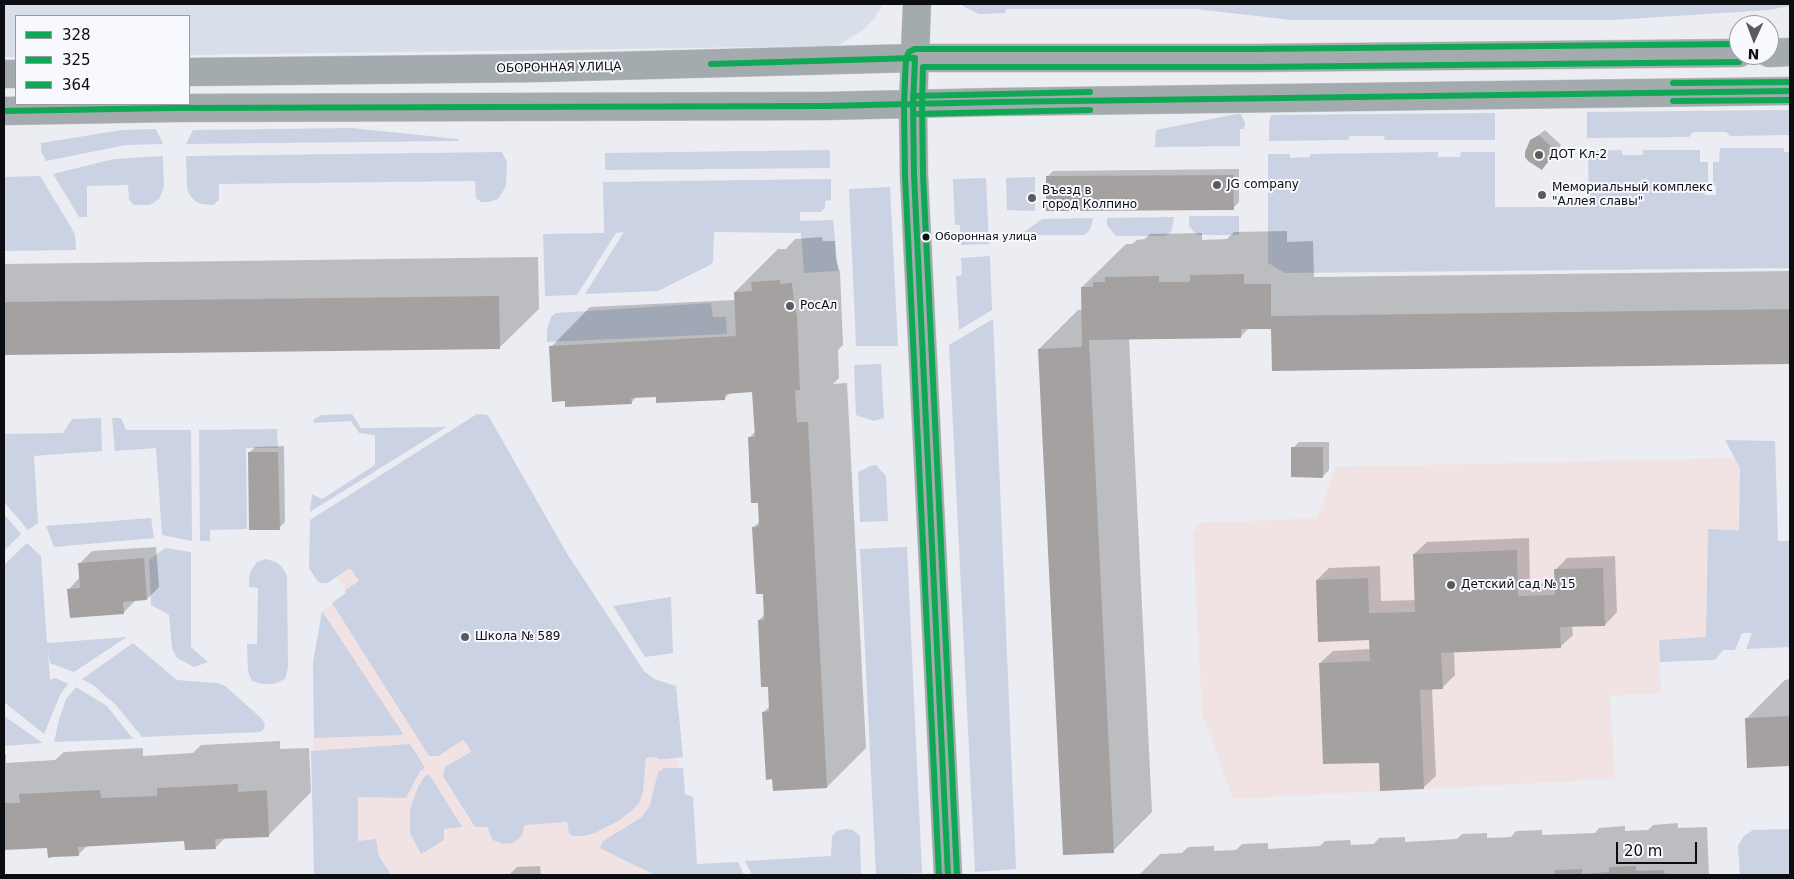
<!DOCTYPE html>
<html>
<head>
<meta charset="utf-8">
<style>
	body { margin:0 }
	#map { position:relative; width:1794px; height:879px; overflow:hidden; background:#ebedf2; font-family:"DejaVu Sans",sans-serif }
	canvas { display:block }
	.frame { position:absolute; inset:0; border:5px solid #0c0d10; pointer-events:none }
	.legend { position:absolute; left:15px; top:15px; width:175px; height:90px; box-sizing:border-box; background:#f7f9ff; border:1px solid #999b9f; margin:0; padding:6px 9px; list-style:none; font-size:15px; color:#0c0d10 }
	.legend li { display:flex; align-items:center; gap:10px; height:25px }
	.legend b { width:25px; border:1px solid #999b9f }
	.north { position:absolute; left:1729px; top:15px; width:50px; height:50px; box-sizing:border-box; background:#f7f9ff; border:1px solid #999b9f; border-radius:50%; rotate:182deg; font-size:14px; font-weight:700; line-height:20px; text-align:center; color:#0c0d10 }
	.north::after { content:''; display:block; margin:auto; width:18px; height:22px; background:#5a5b5f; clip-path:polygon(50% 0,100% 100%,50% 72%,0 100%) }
	.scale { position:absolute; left:1616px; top:842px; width:81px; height:22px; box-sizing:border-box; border:2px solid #0c0d10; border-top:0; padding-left:6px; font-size:15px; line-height:18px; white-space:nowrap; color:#0c0d10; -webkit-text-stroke:4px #f7f9ff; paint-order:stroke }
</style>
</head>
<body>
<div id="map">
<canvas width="1794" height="879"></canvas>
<div class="frame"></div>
<ul class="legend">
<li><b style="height:6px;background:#10a855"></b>328</li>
<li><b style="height:6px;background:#10a855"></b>325</li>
<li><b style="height:6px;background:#10a855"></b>364</li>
</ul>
<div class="north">N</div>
<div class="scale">20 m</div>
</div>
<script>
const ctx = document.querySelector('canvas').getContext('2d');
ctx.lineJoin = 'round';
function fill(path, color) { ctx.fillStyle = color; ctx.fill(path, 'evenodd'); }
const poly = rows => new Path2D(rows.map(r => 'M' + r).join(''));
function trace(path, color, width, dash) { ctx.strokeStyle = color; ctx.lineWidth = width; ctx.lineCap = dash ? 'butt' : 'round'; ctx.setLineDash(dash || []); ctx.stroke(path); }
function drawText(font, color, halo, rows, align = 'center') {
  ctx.font = font + ' "DejaVu Sans",sans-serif'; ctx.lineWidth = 4; ctx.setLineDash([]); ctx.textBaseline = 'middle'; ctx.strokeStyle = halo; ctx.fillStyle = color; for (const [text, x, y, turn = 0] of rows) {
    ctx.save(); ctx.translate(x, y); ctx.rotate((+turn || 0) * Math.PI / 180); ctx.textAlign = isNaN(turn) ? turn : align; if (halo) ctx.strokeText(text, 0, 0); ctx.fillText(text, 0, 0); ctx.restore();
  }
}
fill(poly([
	[4,4,883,4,875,18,864,29,841,44,829,46,552,50,189,55,189,16,16,16,16,57,4,57]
]), '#d9dfe9');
fill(poly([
	[1735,458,1740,468,1739,530,1708,529,1706,637,1659,640,1661,693,1610,696,1615,779,1233,799,1202,714,1193,533,1200,523,1317,518,1335,467],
	[328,535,658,708,680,768,698,875,346,875,314,753,313,663,322,611,346,592,336,574]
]), '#f1e3e4');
fill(poly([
	[961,4,1790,4,1790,6,1769,10,1612,20,1292,20,1196,9,1006,9,1005,13,979,14,965,7],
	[1790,110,1790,135,1730,136,1726,132,1693,132,1689,137,1587,138,1587,112],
	[1495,113,1495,140,1385,140,1384,136,1350,136,1348,140,1269,141,1269,123,1271,115],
	[1237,114,1241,114,1245,123,1244,129,1240,129,1240,146,1155,147,1156,130],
	[352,128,458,139,458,141,186,144,193,130],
	[156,129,163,144,126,145,46,161,41,151,41,143,122,130],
	[1720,148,1784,148,1784,152,1790,152,1790,268,1285,273,1268,263,1268,154,1290,154,1290,158,1310,157,1310,154,1438,152,1438,157,1460,157,1461,152,1495,152,1495,207,1589,207,1588,151,1622,150,1622,155,1643,155,1643,150,1700,150,1700,162,1708,162,1708,185,1705,186,1705,195,1716,195,1716,186,1713,186,1713,162,1719,162],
	[830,150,830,168,605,170,605,153],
	[502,152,507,162,506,186,498,199,488,202,481,202,476,198,475,181,219,184,219,200,213,205,201,204,196,202,189,194,187,188,186,156],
	[163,156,164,187,159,199,150,205,134,205,129,200,128,185,87,186,87,217,79,217,53,174,114,159],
	[40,176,71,227,75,235,76,250,4,251,4,177],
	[1035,177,1035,211,1007,210,1006,178],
	[986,178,989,244,961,245,960,225,955,225,953,179],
	[831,179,831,200,825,201,825,208,821,212,800,212,800,221,833,220,838,271,804,273,801,233,714,232,713,262,708,266,658,291,585,294,624,232,616,233,577,295,545,296,543,234,604,233,603,182],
	[890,187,898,346,856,346,849,189],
	[1189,216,1239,216,1239,235,1197,235,1189,226],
	[1174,217,1172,230,1166,236,1116,236,1107,225,1107,218],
	[1093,218,1090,230,1084,235,1020,235,1042,219],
	[990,256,992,310,959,330,956,276,962,275,961,258],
	[711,303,713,317,726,317,727,334,547,342,547,330,551,317,556,313],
	[993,319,1016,869,975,872,949,345],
	[881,364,884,418,874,421,856,415,854,365],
	[352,414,361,428,446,427,310,512,312,494,322,499,375,465,375,435,359,433,351,421,314,423,313,420,321,415],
	[477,414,488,415,566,552,644,671,654,679,676,686,683,757,665,759,658,759,657,757,646,758,643,792,639,803,630,812,618,821,595,833,584,836,572,836,569,833,567,822,524,825,523,833,520,838,513,843,503,844,493,840,487,827,475,827,443,776,445,767,471,752,468,746,463,740,438,756,429,756,332,603,346,593,345,590,359,581,350,568,327,583,322,583,318,582,309,568,310,520],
	[101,418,102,451,34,456,38,523,28,530,4,502,4,434,63,433,72,419],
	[112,418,121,418,126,430,191,430,192,541,162,535,156,448,115,451],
	[277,429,278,448,246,448,247,529,210,530,210,541,200,541,199,430],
	[1725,440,1775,441,1778,541,1789,541,1790,440,1790,647,1746,649,1752,633,1742,633,1735,650,1723,650,1715,660,1660,662,1659,640,1706,637,1708,529,1739,530,1740,468],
	[876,465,886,476,888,521,860,522,858,472,870,466],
	[4,514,21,534,4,551],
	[151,518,154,538,54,547,46,526],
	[27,543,41,556,47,643,127,637,74,672,50,663,48,651,50,680,56,678,68,684,60,695,44,734,4,702,4,565],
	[907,547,922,873,876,875,860,549],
	[165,548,191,552,191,647,208,662,194,667,177,658,172,648,169,615,151,605,149,560],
	[266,559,276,562,282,567,287,576,288,668,285,679,274,684,262,684,252,681,248,672,247,644,257,644,258,588,249,587,249,578,251,571,257,562],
	[671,597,673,653,645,657,613,606],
	[322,611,400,729,403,735,314,738,313,663],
	[133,643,177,680,217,683,225,686,261,718,265,724,264,729,261,732,142,737,116,705,93,685,82,679],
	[76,687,107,706,133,739,54,742,59,720,66,699],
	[4,716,43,743,4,746],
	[410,744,425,768,420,771,406,798,358,797,358,841,376,839,379,856,390,873,386,875,314,875,311,751],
	[664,768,683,768,685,794,693,797,697,864,738,862,744,875,655,875,600,848,603,841,642,817,650,805,658,772],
	[429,774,462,827,444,829,444,840,421,854,410,833,410,809,418,787,424,777],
	[846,829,853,830,860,836,861,875,752,875,745,861,831,856,832,836,837,831],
	[1790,829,1790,875,1740,875,1738,846,1744,836,1753,830]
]), '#cad2e3');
fill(poly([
	[1545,130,1561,145,1542,169,1531,141],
	[1239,169,1239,202,1233,208,1047,177,1053,171],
	[1287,231,1287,242,1313,241,1314,277,1790,271,1790,363,1273,370,1272,328,1249,328,1240,337,1129,338,1152,812,1113,851,1039,349,1078,310,1083,310,1082,287,1126,244,1132,244,1137,240,1145,239,1150,234,1202,233,1202,240,1227,239,1234,232],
	[822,237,823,241,835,241,836,259,840,272,843,345,838,350,839,378,833,384,847,383,866,748,827,787,764,712,770,706,769,686,759,620,765,614,764,593,754,527,760,521,759,501,749,438,756,431,754,390,731,392,724,399,657,395,637,396,631,403,551,347,590,307,736,300,735,292,778,249,786,249,795,239],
	[538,257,539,309,499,348,4,354,4,264],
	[1299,442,1329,442,1329,470,1323,476,1293,448],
	[284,446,285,522,279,528,249,453,255,447],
	[1529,538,1530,584,1555,583,1555,570,1567,558,1615,556,1617,612,1605,625,1572,626,1573,635,1560,647,1454,652,1455,675,1442,688,1432,688,1436,776,1423,788,1380,761,1320,663,1333,651,1371,649,1370,639,1317,580,1329,568,1380,566,1381,601,1416,600,1414,554,1427,542],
	[156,547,159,587,147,599,136,600,123,613,69,589,80,577,79,564,92,551],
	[1790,679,1790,765,1748,766,1746,719,1785,680],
	[280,741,280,749,309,748,311,792,268,836,225,838,215,848,186,840,88,845,78,855,49,847,4,849,4,754,6,754,6,763,55,760,64,752,143,748,143,756,193,753,201,745],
	[1678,823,1678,828,1707,827,1709,875,1139,875,1160,854,1182,853,1188,847,1214,846,1214,851,1236,850,1242,844,1268,843,1268,849,1320,846,1325,841,1350,840,1351,845,1374,844,1379,838,1405,837,1405,842,1457,839,1462,834,1487,833,1487,838,1511,837,1516,831,1542,830,1542,835,1595,833,1599,828,1625,826,1625,831,1648,830,1653,825],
	[540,866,541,875,509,875,517,867]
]), '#0003');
fill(poly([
	[1539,135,1556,151,1542,170,1528,161,1525,157,1525,152,1530,140],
	[1233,175,1234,210,1046,211,1046,176],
	[1244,274,1244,284,1271,284,1271,316,1790,309,1790,364,1272,371,1271,329,1241,329,1241,338,1089,340,1114,853,1063,855,1038,349,1082,347,1081,287,1093,287,1093,282,1105,282,1105,277,1159,276,1159,282,1190,282,1190,275],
	[780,280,780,284,792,283,794,303,797,316,800,390,795,390,797,422,808,422,827,788,773,791,772,779,766,780,762,712,769,711,768,687,761,687,758,620,764,620,763,594,756,594,754,562,752,527,759,526,758,503,751,503,748,437,755,437,752,392,725,394,725,400,656,403,656,397,631,398,632,404,565,407,565,401,552,402,549,346,736,336,734,292,752,291,751,282],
	[499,296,500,349,4,355,4,302],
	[1291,447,1323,447,1323,478,1291,477],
	[248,452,278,452,280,530,249,530],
	[1517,550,1518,596,1555,595,1554,569,1603,568,1605,626,1560,627,1561,648,1441,653,1443,689,1420,690,1424,789,1380,791,1379,763,1323,764,1319,663,1370,661,1369,640,1318,642,1316,580,1368,578,1369,613,1415,612,1413,554],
	[144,558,147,600,123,602,124,614,70,618,67,589,80,588,78,563],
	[1790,716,1790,766,1747,768,1745,718],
	[238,784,238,792,267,790,269,837,215,839,216,849,190,850,185,850,184,841,78,847,79,856,53,857,48,858,47,848,4,850,4,803,20,803,19,794,100,790,101,798,157,796,157,788],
	[1636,866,1636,871,1664,870,1665,875,1555,875,1555,870,1582,869,1582,874,1609,872,1609,867]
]), '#a6a1a1');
const major = poly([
	[917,4,913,105,914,175,948,875],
	[1769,53,1790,52],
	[189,72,538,68,915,58,1253,58,1739,53],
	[4,74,16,74],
	[4,111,173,108,825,106,996,102,1790,91]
]);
trace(major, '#c8cacd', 29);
trace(major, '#a4abae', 28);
trace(poly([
	[711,64,915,58,913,105,914,175,948,875],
	[4,111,173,108,825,106,996,102,1790,91]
]), '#10a855', 6);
trace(poly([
	[1673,101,1790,100],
	[913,114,1090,110],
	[957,875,923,175,922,105,923,67,1253,67,1739,62]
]), '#10a855', 6);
trace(poly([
	[1673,83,1790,82],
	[913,96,1090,92],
	[939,875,905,175,904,105,906,58,909,52,915,49,1253,49,1739,44]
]), '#10a855', 6);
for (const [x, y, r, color] of [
	[1539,155,5,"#5a5b5f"],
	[1217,185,5,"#5a5b5f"],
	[1542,195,5,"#5a5b5f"],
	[1032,198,5,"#5a5b5f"],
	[926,237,4.5,"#0c0d10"],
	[790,306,5,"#5a5b5f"],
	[1451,585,5,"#5a5b5f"],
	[465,637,5,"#5a5b5f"]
]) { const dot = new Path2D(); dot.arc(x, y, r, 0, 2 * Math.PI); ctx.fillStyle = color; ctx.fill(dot); trace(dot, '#f7f9ff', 2); }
drawText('11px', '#0c0d10', '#f7f9ff', [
	["Оборонная улица",935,237]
], 'left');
drawText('12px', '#0c0d10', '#f7f9ff', [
	["ОБОРОННАЯ УЛИЦА",559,68,-1]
]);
drawText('12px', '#0c0d10', '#f7f9ff', [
	["ДОТ Кл-2",1549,155],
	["JG company",1227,185],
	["Мемориальный комплекс",1552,188],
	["\"Аллея славы\"",1552,202],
	["Въезд в",1042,191],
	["город Колпино",1042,205],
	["РосАл",800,306],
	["Детский сад № 15",1461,585],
	["Школа № 589",475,637]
], 'left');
</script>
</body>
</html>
